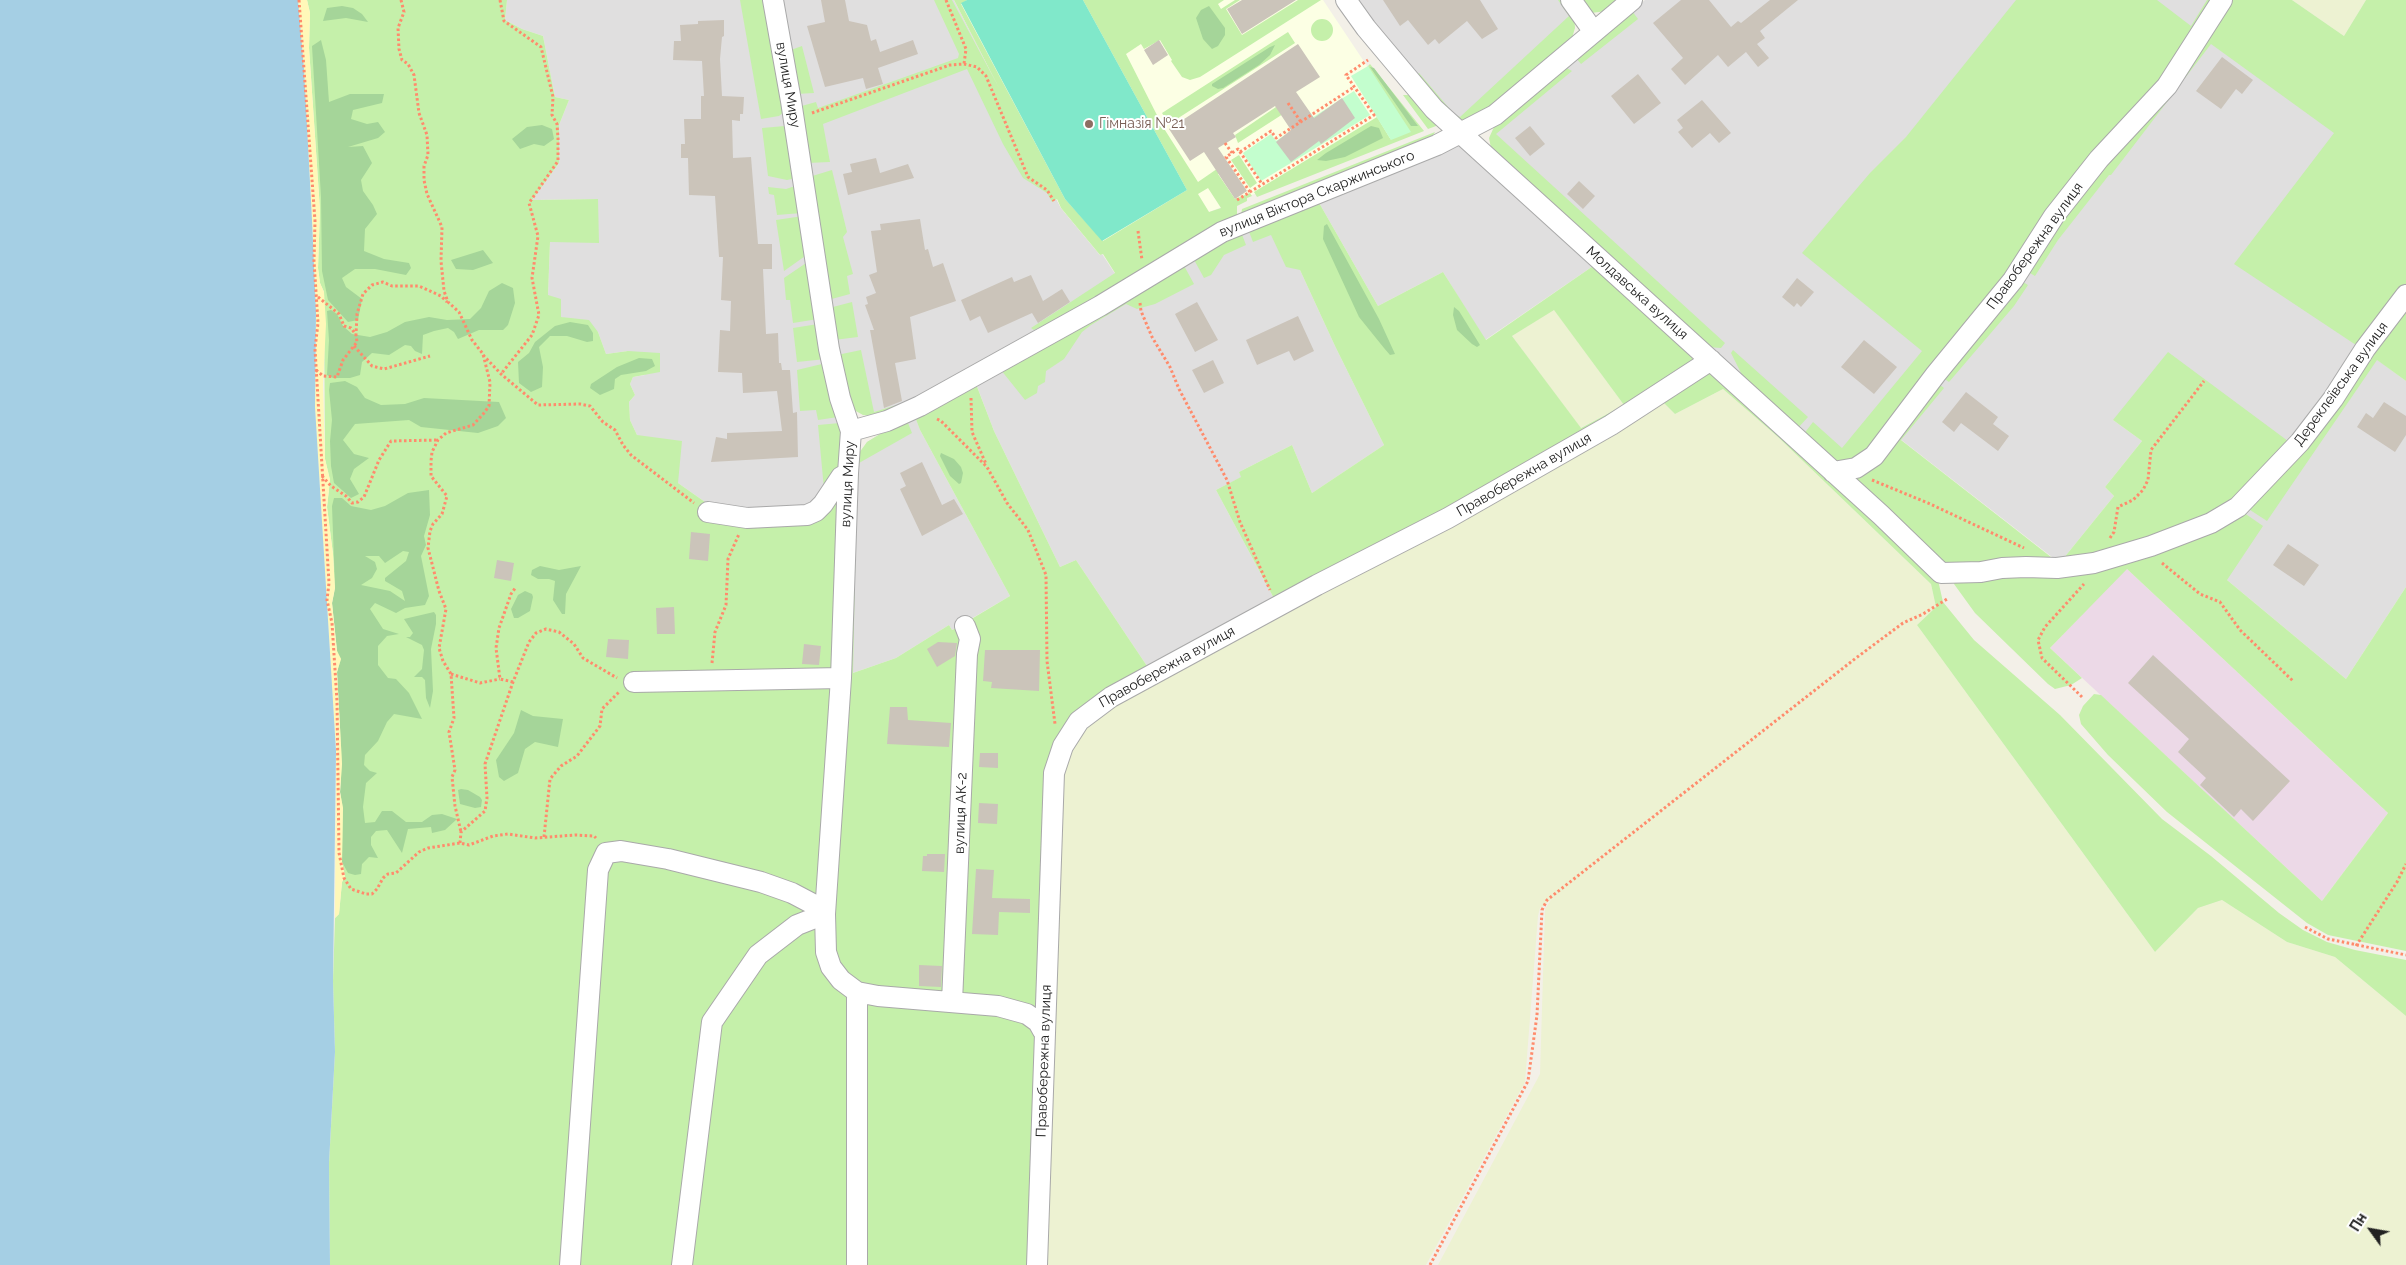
<!DOCTYPE html>
<html>
<head>
<meta charset="utf-8">
<style>
	body { margin:0 }
	#map { position:relative; width:2406px; height:1265px; overflow:hidden; background:#f3f0e8; font-family:Raleway,sans-serif }
	canvas { display:block }
	.north { position:absolute; left:2346px; top:1205px; width:50px; height:50px; -webkit-text-stroke:4px #fff; paint-order:stroke; rotate:302deg; font-size:14px; font-weight:700; line-height:20px; text-align:center; color:#222 }
	.north::after { content:''; display:block; margin:auto; width:18px; height:22px; background:#222; clip-path:polygon(50% 0,100% 100%,50% 72%,0 100%) }
</style>
</head>
<body>
<div id="map">
<canvas width="2406" height="1265"></canvas>
<div class="north">Пн</div>
</div>
<script>
const ctx = document.querySelector('canvas').getContext('2d');
ctx.lineJoin = 'round';
function fill(path, color) { ctx.fillStyle = color; ctx.fill(path, 'evenodd'); }
const poly = rows => new Path2D(rows.map(r => 'M' + r).join(''));
function trace(path, color, width, dash) { ctx.strokeStyle = color; ctx.lineWidth = width; ctx.lineCap = dash ? 'butt' : 'round'; ctx.setLineDash(dash || []); ctx.stroke(path); }
function drawText(font, color, halo, rows, align = 'center') {
  ctx.font = font + ' Raleway,sans-serif'; ctx.lineWidth = 4; ctx.setLineDash([]); ctx.textBaseline = 'middle'; ctx.strokeStyle = halo; ctx.fillStyle = color; for (const [text, x, y, turn = 0] of rows) {
    ctx.save(); ctx.translate(x, y); ctx.rotate((+turn || 0) * Math.PI / 180); ctx.textAlign = isNaN(turn) ? turn : align; if (halo) ctx.strokeText(text, 0, 0); ctx.fillText(text, 0, 0); ctx.restore();
  }
}
fill(poly([
	[507,0,766,0,826,359,843,451,810,510,715,509,678,483,637,435,630,420,629,402,635,395,630,384,633,377,645,375,628,351,606,354,598,332,561,317,548,296,550,242,598,199,532,200,559,163,559,125,569,100,555,97,543,36,522,29,505,20],
	[779,0,954,0,1061,208,1100,255,1102,254,1123,286,915,402,863,415,847,398],
	[1355,0,1564,0,1575,28,1472,121,1451,115],
	[1645,0,2218,0,1837,466,1501,160,1494,127],
	[2206,31,2342,131,2362,349,2292,444,2113,420,2142,441,2105,487,2114,496,2063,559,2052,557,1895,435],
	[1457,145,1469,147,1596,264,1485,340,1443,272,1378,306,1318,201],
	[1266,222,1300,270,1335,346,1384,445,1312,493,1292,445,1239,472,1242,477,1216,490,1277,604,1151,672,1076,560,1060,567,994,431,975,381,1221,238],
	[2367,352,2406,381,2406,587,2346,679,2179,540,2238,512],
	[914,414,920,430,1010,596,952,630,949,625,896,658,847,675,854,465,867,442]
]), '#e0dfdf');
fill(poly([
	[2126,568,2388,813,2322,901,2050,648]
]), '#ecd9e7');
fill(poly([
	[954,0,1323,0,1411,132,1209,212,1197,194,1100,255,1061,208]
]), '#fcffe4');
fill(poly([
	[2292,0,2366,0,2344,36],
	[1554,309,1624,405,1580,428,1512,336],
	[1723,389,1778,437,1931,584,1936,607,1917,625,2155,952,2198,908,2222,900,2287,942,2335,957,2406,1016,2406,1265,1438,1265,1540,1074,1545,909,1551,900,1540,908,1538,916,1525,1082,1426,1265,1040,1265,1059,768,1089,717,1660,399,1675,414]
]), '#edf2d2');
fill(poly([
	[307,0,507,0,505,20,522,29,543,36,555,97,569,100,559,125,559,163,532,200,598,199,599,243,550,242,548,295,561,299,561,317,589,320,598,332,606,354,628,351,660,353,660,372,633,377,630,384,635,395,629,402,630,420,637,435,682,441,678,483,715,509,808,510,824,489,818,425,840,423,843,437,842,469,805,519,840,484,834,684,832,980,1022,1016,1039,1038,1033,1265,330,1265,329,1163,335,1052,333,981,335,918,339,914,342,882,345,876,342,862,340,714,333,554,327,507,330,480,325,459,324,292,320,283,318,268,320,210,309,48,310,13],
	[740,0,766,0,786,110,779,116,761,119],
	[934,0,952,0,999,88,954,0,967,0,961,4,1065,199,1103,241,1187,190,1083,0,1224,0,1218,4,1221,9,1235,0,1240,0,1226,9,1242,35,1298,0,1321,0,1200,77,1190,80,1182,77,1171,61,1172,60,1160,40,1144,49,1141,44,1126,54,1163,127,1198,182,1227,162,1229,166,1218,174,1235,199,1250,193,1252,196,1247,198,1247,201,1237,206,1237,216,1047,329,1044,325,1034,330,1031,328,1115,273,1103,254,1100,255,1061,208,1057,199,1052,202,1047,193,1023,178,1003,144,967,69,823,124,830,162,807,163,798,107,816,102,818,108,958,58,959,54],
	[1208,188,1221,208,1209,212,1198,194],
	[1558,0,1564,0,1574,15,1575,28,1572,38,1486,112,1461,122,1416,76,1419,73,1454,114,1460,117,1569,16],
	[1579,0,1620,0,1607,11,1591,13],
	[2016,0,2157,0,2191,26,2207,0,2218,0,2197,31,1864,460,1837,466,1803,435,1813,422,1842,448,1922,351,1802,253,1870,173,1906,137],
	[2226,0,2292,0,2344,36,2366,0,2406,0,2406,290,2362,349,2234,264,2334,133,2211,44,2185,78,2179,73],
	[1632,11,1638,19,1581,64,1576,58],
	'1311 30a11 11 0 1 1 22 0a11 11 0 1 1-22 0Z',
	[1288,32,1295,43,1169,124,1162,113],
	[802,46,814,93,796,94,788,51],
	[1370,64,1424,131,1257,197,1254,192,1377,117,1391,140,1368,66],
	[1565,67,1572,71,1496,134,1725,343,1721,348,1708,347,1491,148,1489,138,1494,127],
	[2173,82,2180,85,2111,175,2109,175,2058,240,2035,276,2023,269],
	[1403,95,1408,95,1413,98,1437,124,1436,126,1428,129],
	[1276,107,1283,114,1238,143,1235,135],
	[785,126,797,178,787,180,768,176,762,128],
	[1435,132,1433,136,1241,215,1242,209],
	[1239,155,1257,183,1250,188,1231,160],
	[832,170,847,232,843,237,853,274,847,276,850,294,828,300,809,177],
	[798,185,802,213,777,215,774,195,769,194,768,187,786,189],
	[1318,201,1378,306,1443,272,1486,340,1596,264,1693,355,1691,371,1277,604,1216,490,1241,477,1239,472,1292,445,1312,493,1384,445,1335,346,1300,270,1286,267,1271,235,1253,242,1248,229],
	[1554,310,1624,405,1581,428,1512,336],
	[803,216,808,254,784,271,776,220],
	[1241,232,1246,245,1224,255,1211,275,1204,278,1192,256],
	[809,261,818,319,793,323,790,300,786,300,784,278],
	[1182,262,1194,284,1155,304,1137,309,1126,304,1091,325,1082,332,1064,359,1046,371,1045,382,1038,386,1037,393,1025,400,1001,370,976,384,994,431,1060,567,1076,560,1151,672,1058,748,1041,1020,961,999,968,621,1010,596,920,430,914,414],
	[2016,278,2028,285,2014,306,1949,382,1940,376],
	[2406,300,2406,381,2377,360,2267,521,2244,506],
	[852,302,858,337,834,340,829,308],
	[818,324,826,359,797,362,793,328],
	[861,350,874,412,919,398,915,402,872,416,863,415,854,410,837,355],
	[1733,350,1808,417,1797,429,1745,381,1731,353],
	[2168,352,2292,444,2237,502,2088,561,1941,564,1846,475,1936,382,1944,388,1901,440,2051,557,2063,559,2114,496,2105,487,2142,441,2113,420],
	[826,363,838,417,818,420,816,410,800,411,797,370],
	[1711,371,1938,580,1943,602,1974,640,2060,715,2162,819,2211,856,2279,913,2303,930,2327,942,2355,950,2406,960,2406,1016,2335,957,2287,942,2222,900,2198,908,2155,952,1917,625,1936,607,1931,584,1778,437,1723,389,1675,414,1660,399],
	[906,418,912,433,859,463,856,521,859,453,867,442],
	[2240,510,2263,526,2227,580,2346,679,2406,587,2406,951,2328,935,2307,923,2167,812,2108,755,2081,724,2079,715,2083,706,2094,694,2101,695,2322,901,2388,813,2127,569,2050,648,2082,678,2071,685,2055,689,2048,684,1975,613,1954,584,1956,576,2053,572],
	[856,528,853,673,896,658,949,625,952,630,961,626,946,998,870,991,832,961]
]), '#c5f0aa');
fill(poly([
	[342,6,353,8,362,14,368,22,346,18,323,21,327,8],
	[1209,6,1225,28,1225,35,1218,46,1212,49,1203,39,1196,18,1201,10],
	[321,40,326,60,329,102,350,94,384,94,382,103,353,110,351,119,367,124,378,122,385,132,378,138,348,147,363,146,372,163,361,180,363,191,373,205,377,214,365,229,364,251,384,259,409,263,411,268,406,275,375,269,355,269,342,278,346,287,362,299,358,320,348,322,328,300,322,271,321,197,312,46],
	[1275,45,1270,55,1259,65,1223,88,1218,89,1212,86,1212,84,1270,47],
	[1370,67,1374,68,1418,126,1411,126],
	[542,125,552,129,554,139,544,146,534,144,520,149,512,139,527,127],
	[1371,126,1379,128,1383,138,1345,157,1326,161,1317,160,1326,153],
	[1327,224,1379,319,1395,354,1390,355,1384,348,1359,317,1323,239,1324,226],
	[483,250,493,263,473,270,456,269,451,260],
	[502,283,513,288,515,303,508,325,503,330,479,330,458,339,454,332,448,328,434,331,423,335,422,354,415,351,411,346,405,345,389,355,372,353,362,362,360,375,350,378,333,378,327,375,329,340,327,311,331,310,337,314,343,326,352,334,370,337,387,332,405,322,429,317,447,320,470,319,481,308,489,291],
	[1454,307,1459,311,1480,345,1477,347,1472,344,1457,330,1453,315],
	[570,322,588,325,593,333,593,341,587,342,567,336,550,336,539,347,543,367,542,387,531,392,519,383,518,362,529,353,535,342,555,326],
	[639,358,652,359,655,366,646,371,621,375,615,379,614,389,600,395,590,388,591,384,617,367],
	[345,381,357,387,365,398,381,405,405,404,424,398,499,402,506,418,498,426,478,433,421,427,409,420,355,424,343,440,354,454,369,458,354,469,350,479,359,494,351,498,334,483,331,466,330,441,332,420,329,390,330,383],
	[941,453,954,459,961,467,963,473,961,483,959,484,950,476,940,456],
	[429,490,430,515,424,536,426,545,421,556,429,596,425,605,405,608,396,613,375,603,370,609,383,629,399,634,387,636,378,646,378,665,388,678,396,679,409,693,422,719,394,714,387,722,378,741,365,755,364,765,370,771,377,773,366,783,363,807,365,823,375,822,382,811,392,811,406,822,422,822,432,815,442,814,457,819,445,830,432,833,431,827,408,829,402,853,387,830,376,831,371,837,371,845,378,858,369,857,362,864,361,874,355,875,348,873,342,862,343,808,340,792,342,764,337,672,341,659,337,651,332,603,335,588,332,506,334,498,342,498,351,506,371,510,385,506,408,493],
	[403,551,409,552,406,561,385,578,385,581,402,591,405,601,390,591,361,585,372,578,377,569,375,562,365,556,379,556,385,563],
	[540,566,559,570,581,566,566,594,565,614,562,614,553,600,555,581,549,579,538,579,531,575,532,570],
	[525,591,532,594,533,597,530,611,518,618,514,618,511,609,518,595],
	[434,612,436,615,436,624,431,649,433,691,430,708,426,698,425,680,422,677,414,677,422,669,424,650,422,645,406,637,410,637,413,633,404,619],
	[521,710,533,716,563,719,558,747,535,742,525,749,518,773,504,781,499,777,496,760,514,733],
	[461,789,468,790,480,797,482,800,481,807,475,808,460,804,458,790]
]), '#a5d599');
fill(poly([
	[298,0,307,0,310,13,309,48,320,210,318,268,320,283,324,292,326,324,323,384,325,459,330,480,327,507,333,554,335,588,332,603,337,651,341,659,337,672,342,764,340,792,343,808,342,862,345,876,342,882,339,914,335,918,336,751,315,407,316,312,312,220,304,69]
]), '#fff8b9');
fill(poly([
	[1368,66,1411,132,1391,140,1351,76],
	[1354,91,1370,115,1261,181,1243,153,1271,134,1276,141]
]), '#c3fece');
fill(poly([
	[967,0,1083,0,1187,190,1102,241,1065,199,961,3]
]), '#80e8ca');
fill(poly([
	[0,0,298,0,304,69,312,220,316,312,315,407,336,751,333,981,335,1052,329,1163,330,1265,0,1265]
]), '#a5cfe4');
fill(poly([
	[821,0,845,0,849,21,867,25,871,41,876,39,880,52,913,40,918,54,878,68,883,84,866,89,863,78,825,87,807,26,825,22],
	[1242,0,1296,0,1242,34,1227,9],
	[1383,0,1480,0,1498,29,1482,39,1467,21,1439,44,1435,39,1428,45,1408,20,1400,26],
	[1681,0,1709,0,1731,27,1738,21,1741,23,1770,0,1798,0,1760,31,1765,38,1757,44,1769,58,1758,67,1746,52,1728,67,1718,55,1685,85,1671,69,1683,58,1653,23],
	[724,20,724,36,722,37,720,59,722,96,744,97,743,114,740,114,740,121,732,120,733,158,751,157,758,244,772,244,772,269,763,269,766,334,778,333,779,363,781,363,782,370,790,370,793,413,797,412,798,457,711,462,716,437,727,439,727,433,782,431,777,391,743,393,742,373,718,372,720,330,730,331,731,301,721,300,723,257,719,257,715,196,689,195,688,158,681,158,681,144,685,144,684,119,701,119,701,96,704,96,702,61,673,60,674,41,681,41,680,25,698,24,698,21],
	[1159,40,1168,55,1153,65,1144,50],
	[1298,44,1320,77,1296,92,1314,118,1342,98,1355,118,1321,144,1319,141,1291,162,1276,142,1291,130,1275,106,1233,133,1236,137,1218,148,1247,191,1235,199,1204,152,1190,161,1169,129],
	[2222,57,2253,80,2242,94,2236,89,2221,109,2196,91],
	[1638,74,1661,103,1634,124,1611,96],
	[1702,100,1731,133,1719,143,1710,133,1692,148,1678,132,1683,128,1677,120],
	[1530,126,1545,144,1530,156,1515,138],
	[876,158,880,173,908,164,914,178,848,195,843,174,852,172,850,164],
	[1579,181,1595,196,1583,209,1567,194],
	[920,219,925,250,928,249,933,267,943,263,956,301,910,317,916,359,895,363,902,401,884,408,870,330,874,330,865,305,868,304,866,297,876,293,869,275,877,272,871,231,881,230,880,224],
	[1031,275,1043,301,1062,289,1070,302,1038,323,1032,313,988,333,980,316,970,321,961,300,1012,277,1014,282],
	[1797,278,1814,292,1801,307,1797,303,1794,307,1782,297],
	[1197,302,1218,340,1195,352,1175,314],
	[1298,316,1314,351,1294,361,1289,351,1257,365,1246,340],
	[1864,340,1897,367,1874,394,1841,367],
	[1213,360,1224,383,1204,393,1192,370],
	[1966,392,1998,417,1993,424,2009,436,1998,451,1961,423,1954,432,1942,422],
	[2384,402,2406,416,2406,435,2395,452,2357,427,2366,413,2373,418],
	[922,462,942,505,954,499,963,514,922,536,900,489,906,486,900,473],
	[691,532,710,534,708,561,689,559],
	[2288,544,2319,565,2304,586,2273,565],
	[497,560,514,563,511,581,494,578],
	[674,607,675,634,657,634,656,608],
	[608,639,629,640,628,659,606,657],
	[938,642,957,643,955,656,937,667,927,649],
	[804,644,821,646,819,665,802,664],
	[985,650,1040,650,1039,691,991,688,992,682,983,681],
	[2153,655,2290,781,2253,821,2241,809,2234,817,2200,785,2206,778,2178,752,2189,739,2128,683],
	[890,707,907,707,908,720,951,723,949,747,887,744],
	[980,753,998,753,998,768,979,767],
	[979,803,998,804,997,824,978,823],
	[927,854,945,854,944,872,922,871,923,856,927,856],
	[976,869,994,870,992,898,1030,899,1030,913,999,912,998,935,972,934],
	[919,965,942,966,941,987,919,986]
]), '#cbc4ba');
const minor = poly([
	[773,0,791,101,829,349,840,398,851,431,848,473,841,678,825,914,826,952,831,967,841,980,857,992,878,996,998,1006,1027,1014,1038,1022,1043,1031],
	[1346,0,1366,28,1434,109,1881,515,1941,573,1981,572,2002,568,2026,567,2057,568,2094,563,2151,546,2211,523,2238,507,2300,442,2333,399,2365,349,2406,295],
	[1571,0,1594,32],
	[851,431,887,421,920,406,1100,306,1222,232,1437,145,1495,115,1632,0],
	[1833,472,1856,468,1874,456,1936,374,2013,280,2054,216,2099,159,2167,86,2222,0],
	[708,512,747,518,807,515,816,511,823,504,841,477,848,473],
	[634,682,841,678],
	[952,1002,967,654,970,639,965,626],
	[570,1265,598,870,606,853,621,851,668,859,761,882,792,893,811,903,825,914],
	[682,1265,712,1022,758,955,797,925,825,914],
	[857,1265,857,992],
	[1037,1265,1054,773,1063,746,1079,721,1111,697,1317,585,1448,518,1611,425,1711,360]
]);
trace(minor, '#a9a9a9', 22);
trace(poly([
	[299,0,315,221,314,261,318,323,315,349,329,583,327,600,332,623,337,701,339,853,344,878,351,889,366,894,372,894,377,889,383,878,388,874,396,873,419,852,428,848,460,843,469,845,493,836,508,834,535,838,575,835,594,836,596,838],
	[401,0,404,12,398,28,399,49,402,60,408,64,414,75,419,113,427,135,428,155,424,166,424,180,427,194,442,227,441,261,444,291,448,302,459,312,472,340,483,354,490,382,489,406,484,413,473,425,446,433,438,440,432,452,431,461,431,476,447,496,442,514,433,524,430,531,428,548,439,591,446,609,439,648,443,661,451,674,454,718,449,732,455,770,452,777,455,806,461,832],
	[500,0,504,21,541,47,553,97,552,115,557,124,558,138,558,161,529,203,538,236,532,278,539,315,532,335,501,374],
	[946,0,966,49,964,64],
	[1288,103,1301,122],
	[812,113,950,65,964,64,977,67,986,76,1028,177,1047,190,1054,201],
	[1225,143,1232,153],
	[1240,152,1271,131,1276,138,1354,87],
	[1250,192,1226,157,1238,149,1262,184],
	[1237,200,1374,115,1346,75,1368,60],
	[1138,231,1142,260],
	[318,297,339,314,344,326,351,328,356,335,357,314,363,294,372,285,383,282,392,286,419,286,441,296,447,302],
	[1140,303,1141,311,1152,337,1170,367,1179,389,1227,480,1240,522,1270,590],
	[354,346,372,366,384,369,430,356],
	[483,355,501,374,538,405,580,404,590,406,603,422,615,430,623,445,631,455,694,503],
	[316,370,323,376,337,377,343,360,357,342,356,335],
	[971,398,972,432,986,464],
	[937,419,941,421,987,467,1007,503,1028,530,1046,575,1047,661,1055,724],
	[322,476,331,486,346,496,352,503,358,502,364,497,379,460,391,441,438,440],
	[1872,480,1928,503,2024,548],
	[2110,538,2114,532,2118,507,2133,500,2143,490,2148,480,2151,450,2204,381],
	[2162,563,2200,594,2220,602,2240,630,2293,681],
	[712,663,715,632,726,605,728,559,739,534],
	[451,674,480,683,500,679],
	[513,682,500,679,496,648,499,628,511,594,516,587],
	[2082,697,2042,658,2038,640,2045,627,2084,584],
	[544,837,550,779,561,766,577,756,600,726,602,709,619,692],
	[460,843,461,832,485,811,487,798,485,764,513,682,529,642,536,633,546,629,559,632,574,644,583,658,617,678],
	[2305,927,2328,939,2406,955],
	[2356,946,2397,882,2406,864],
	[1430,1265,1528,1081,1537,1015,1542,910,1547,900,1856,658,1903,623,1923,614,1947,599]
]), '#ff8b6c', 3, [2.5, 2.5]);
trace(minor, '#fff', 20);
for (const [x, y, r, color] of [
	[1089,124,5,"#8d6e63"]
]) { const dot = new Path2D(); dot.arc(x, y, r, 0, 2 * Math.PI); ctx.fillStyle = color; ctx.fill(dot); trace(dot, '#fff', 2); }
drawText('14px', '#222', '#fff', [
	["вулиця Миру",788,85,80],
	["вулиця Віктора Скаржинського",1317,194,-22],
	["Правобережна вулиця",2035,246,-54],
	["Молдавська вулиця",1637,293,42],
	["Дереклеївська вулиця",2341,384,-54],
	["Правобережна вулиця",1524,475,-30],
	["вулиця Миру",848,484,-87],
	["Правобережна вулиця",1167,667,-29],
	["вулиця АК-2",961,813,-88],
	["Правобережна вулиця",1044,1061,-88]
]);
drawText('14px', '#785e54', '#fff', [
	["Гімназія №21",1099,124]
], 'left');
</script>
</body>
</html>
